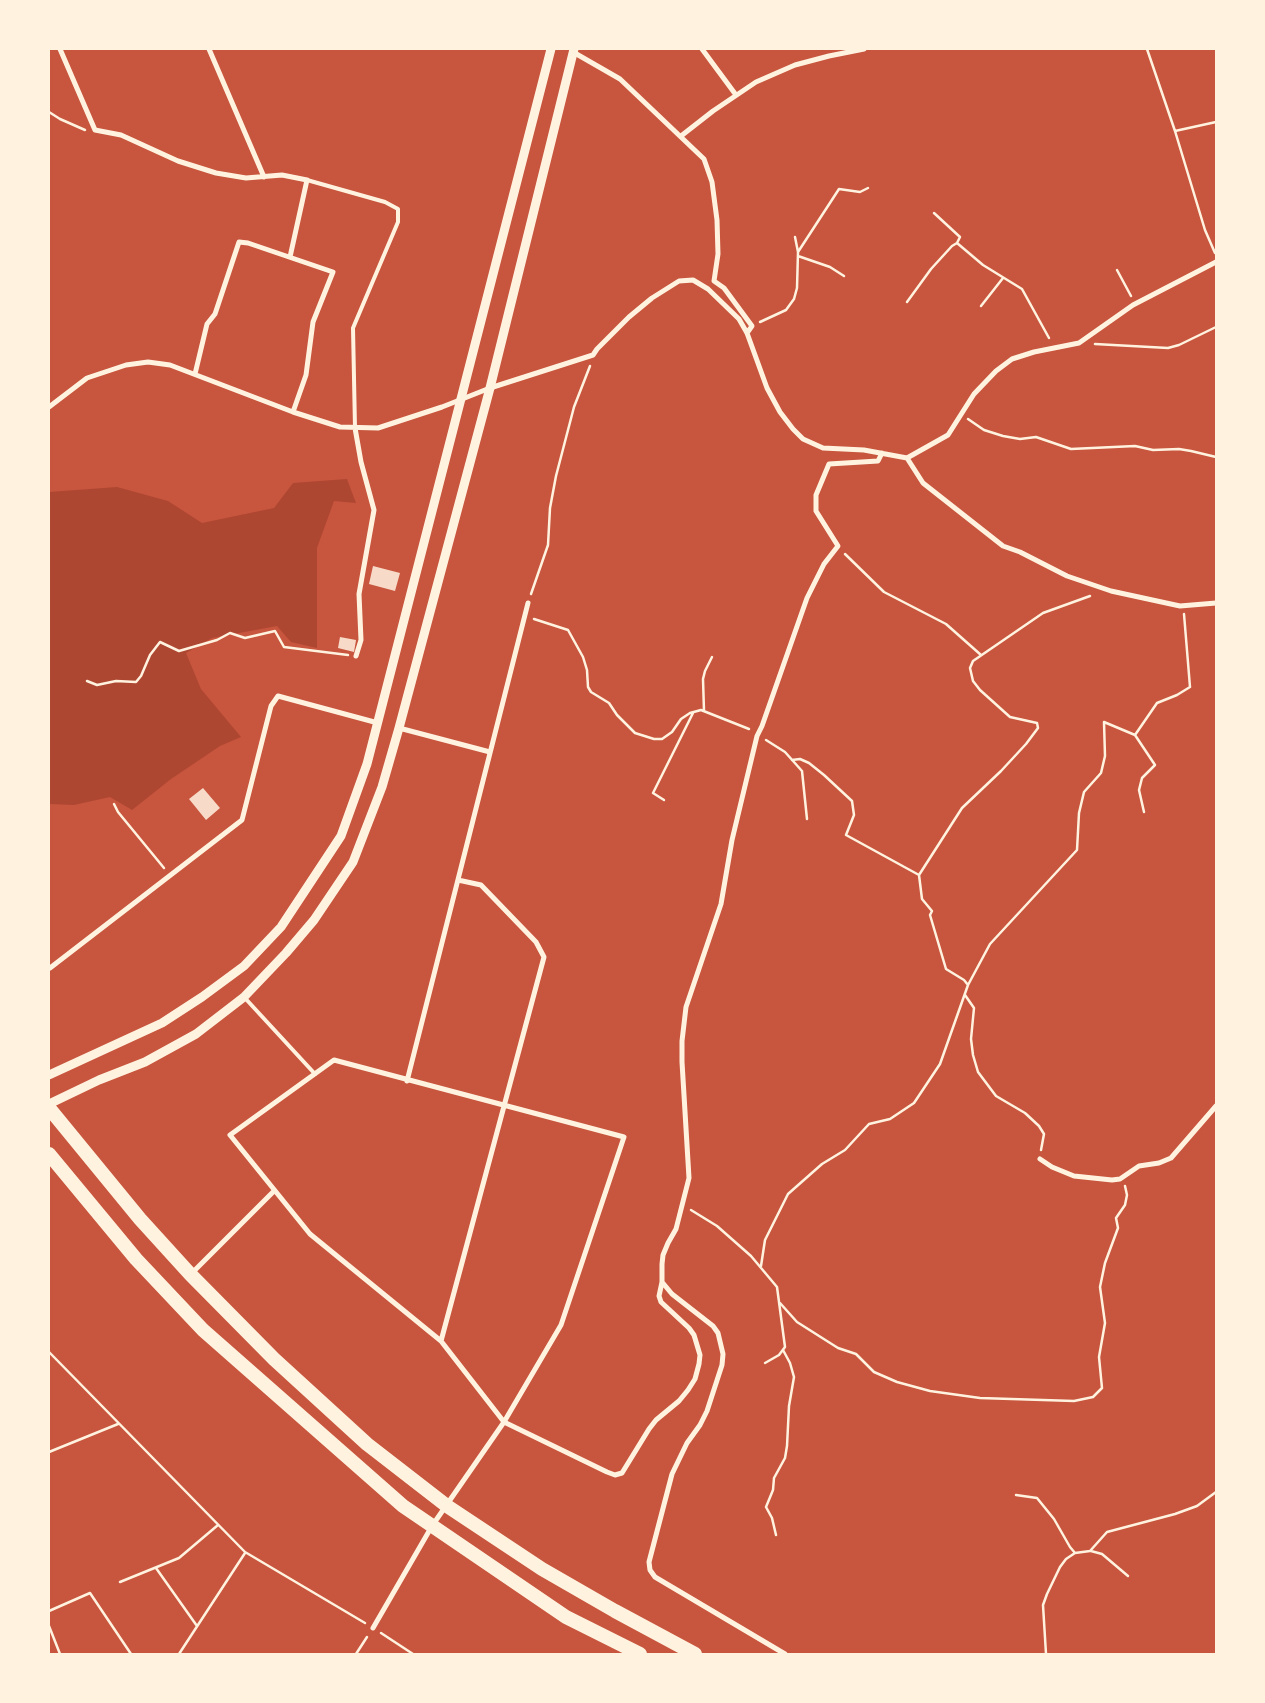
<!DOCTYPE html>
<html>
<head>
<meta charset="utf-8">
<style>
	body { margin:0 }
	#map { position:relative; width:1265px; height:1703px; overflow:hidden; background:#c8553d; font-family:"Exo 2",sans-serif }
	canvas { display:block }
	.frame { position:absolute; inset:0; border:50px solid #fff3e0; pointer-events:none }
</style>
</head>
<body>
<div id="map">
<canvas width="1265" height="1703"></canvas>
<div class="frame"></div>
</div>
<script>
const ctx = document.querySelector('canvas').getContext('2d');
ctx.lineJoin = 'round';
function fill(path, color) { ctx.fillStyle = color; ctx.fill(path, 'evenodd'); }
const poly = rows => new Path2D(rows.map(r => 'M' + r).join(''));
function trace(path, color, width, dash) { ctx.strokeStyle = color; ctx.lineWidth = width; ctx.lineCap = dash ? 'butt' : 'round'; ctx.setLineDash(dash || []); ctx.stroke(path); }
fill(poly([
	[347,479,356,503,334,501,317,548,317,648,291,642,277,626,212,638,186,653,201,689,241,737,220,746,171,779,132,810,110,797,74,805,49,804,49,492,117,487,168,501,202,523,274,508,293,483]
]), '#ae4732');
fill(poly([
	[373,566,400,573,395,591,369,584],
	[340,637,356,640,354,652,338,648],
	[203,788,220,808,206,820,189,799]
]), '#f7dbc8');
trace(poly([
	[1147,49,1175,131],
	[49,112,60,119,85,130],
	[934,213,960,237,957,243,983,265,1022,289,1049,338],
	[795,237,798,252],
	[1215,253,1205,230,1175,131,1216,122],
	[798,256,830,267,844,276],
	[1117,270,1131,296],
	[907,302,931,269,952,246,957,243],
	[981,306,1003,278],
	[760,322,786,310,794,299,797,288,798,252,839,189,860,192,868,188],
	[1095,344,1168,348,1179,345,1216,327],
	[968,419,984,430,1003,436,1020,439,1036,437,1071,449,1135,446,1153,450,1179,449,1191,451,1216,457],
	[845,554,884,592,946,624,981,655],
	[531,594,548,545,550,508,556,476,574,407,590,366],
	[534,619,568,630,583,657,587,670,588,687,591,692,609,703,617,715,635,733,654,739,662,739,672,732,681,719,690,713,701,710,749,729],
	[87,681,97,685,116,681,136,682,141,676,150,655,160,642,179,651,217,640,230,633,245,638,275,631,284,647,348,655],
	[704,711,703,679,705,671,712,657],
	[1135,735,1157,703,1177,695,1190,687,1184,614],
	[766,740,785,752,802,771,807,819],
	[792,760,800,759,809,763,824,775,852,801,854,815,846,835,919,875,922,899,932,911,930,915,946,969,964,980,968,985],
	[664,800,653,793,693,713],
	[114,804,118,812,164,868],
	[919,875,962,808,1001,771,1026,744,1038,728,1037,723,1010,717,980,690,973,681,970,668,973,661,1043,613,1090,596],
	[965,995,974,1008,971,1039,973,1055,978,1072,996,1096,1025,1113,1039,1126,1044,1134,1041,1150],
	[691,1210,717,1226,751,1256,777,1287,785,1347,779,1355,765,1363],
	[761,1266,765,1240,788,1194,822,1164,845,1150,869,1124,890,1119,914,1103,940,1064,968,985,990,944,1077,850,1079,813,1084,792,1101,773,1105,756,1104,722,1135,735,1155,765,1142,778,1139,790,1144,812],
	[780,1303,797,1322,838,1348,856,1354,874,1372,897,1382,930,1391,980,1398,1074,1401,1093,1397,1102,1388,1099,1357,1105,1323,1100,1287,1105,1263,1118,1228,1116,1218,1125,1205,1127,1195,1125,1186],
	[49,1352,245,1552,365,1623],
	[49,1452,118,1424],
	[1016,1495,1037,1498,1054,1519,1070,1547,1075,1553,1090,1551,1107,1532,1175,1514,1197,1506,1216,1492],
	[776,1535,772,1518,766,1507,773,1490,774,1478,785,1458,787,1446,789,1406,794,1377,790,1363,783,1350],
	[1091,1551,1102,1554,1128,1576],
	[156,1568,197,1626],
	[120,1582,179,1558,218,1525],
	[49,1611,90,1593,131,1654],
	[49,1626,60,1654],
	[381,1633,413,1654],
	[179,1654,245,1553],
	[356,1654,367,1637],
	[1046,1654,1043,1605,1047,1594,1060,1567,1066,1559,1075,1553]
]), '#fff3e0', 2.5);
trace(poly([
	[307,180,385,202,398,209,398,222,353,328,355,428],
	[244,997,315,1074]
]), '#fff3e0', 4);
trace(poly([
	[60,49,95,130,121,135,178,161,216,173,246,178,282,175,307,180,290,257],
	[209,49,264,177],
	[702,49,736,95],
	[573,52,620,79,704,159,712,182,717,220,718,254,714,281,724,288,752,326,747,333],
	[681,136,713,111,756,82,795,65,829,56,864,49],
	[195,374,207,324,215,314,239,242,248,243,333,272,313,322,306,375,293,412],
	[49,407,87,378,126,365,148,362,170,365,293,412,340,427,378,428,442,407,490,388,593,355,597,349,629,317,652,298,679,281,693,280,708,289,739,319,747,333,767,388,780,412,793,429,803,439,823,448,864,450,907,458,948,435,974,394,996,371,1012,359,1034,352,1079,343,1133,305,1216,262],
	[355,428,361,462,374,510,359,594,361,640,356,656],
	[907,458,923,483,1003,546,1020,552,1067,576,1111,591,1180,606,1216,603],
	[399,728,490,752],
	[49,967,50,968,242,820,271,706,278,696,378,723],
	[407,1081,528,603],
	[1040,1159,1052,1167,1074,1176,1112,1180,1120,1179,1139,1166,1159,1163,1171,1158,1216,1106],
	[191,1274,274,1191],
	[662,1282,672,1294,713,1326,718,1333,723,1354,722,1365,707,1411,700,1425,687,1443,672,1474,649,1562,650,1570,655,1577,785,1654],
	[441,1341,544,957,536,942,481,885,458,880],
	[373,1628,432,1526,504,1422,561,1325,624,1137,334,1060,230,1135,310,1234,441,1341,504,1422,607,1472,615,1475,622,1473,649,1429,656,1420,679,1401,688,1390,695,1379,699,1364,700,1355,694,1335,689,1328,661,1302,659,1296,662,1282,662,1264,663,1255,668,1243,676,1229,689,1178,682,1062,682,1041,686,1007,721,904,732,840,757,736,762,726,807,598,824,564,838,546,816,511,816,495,829,464,878,461,882,453]
]), '#fff3e0', 5);
trace(poly([
	[49,1075,162,1023,202,997,244,966,281,927,341,836,367,764,551,49],
	[49,1104,99,1080,145,1062,196,1034,244,997,286,953,314,920,353,862,382,787,399,728,490,388,574,49]
]), '#fff3e0', 9);
trace(poly([
	[49,1108,140,1219,190,1274,274,1359,367,1444,447,1506,542,1569,615,1611,695,1654],
	[49,1154,136,1259,203,1330,403,1506,566,1617,640,1654]
]), '#fff3e0', 14);
</script>
</body>
</html>
